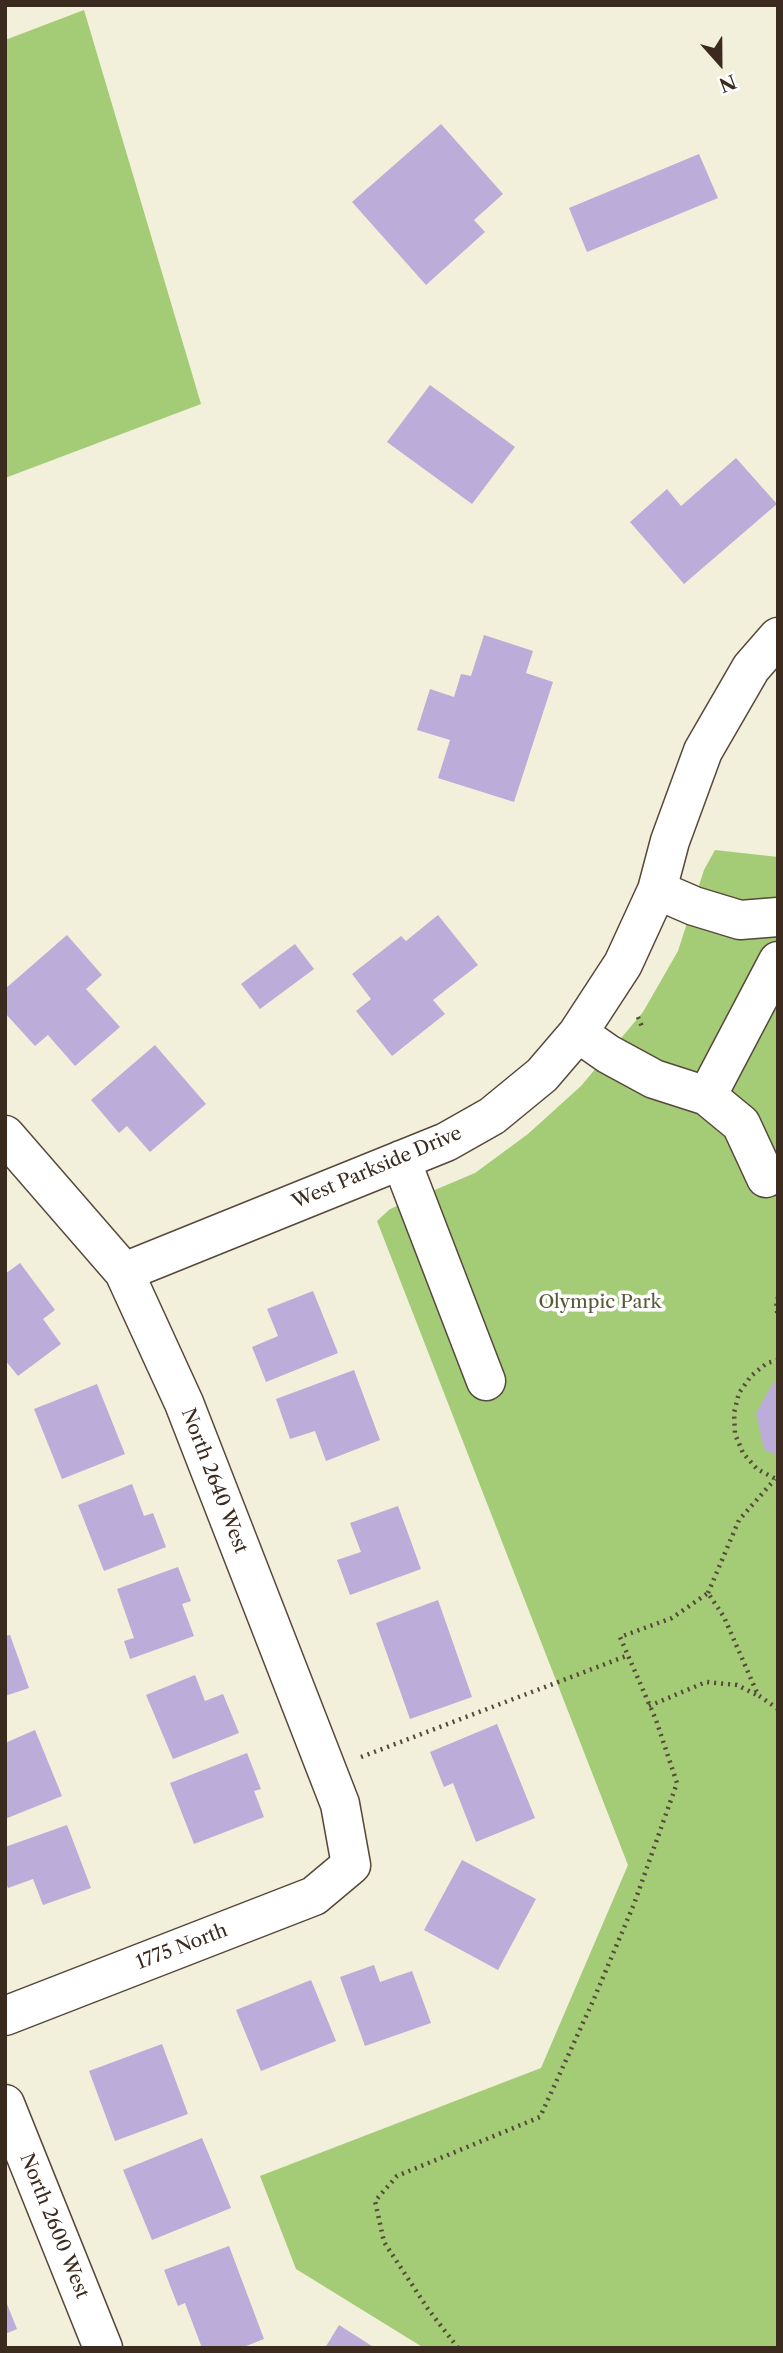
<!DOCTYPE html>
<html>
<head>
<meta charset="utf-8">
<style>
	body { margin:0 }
	#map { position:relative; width:783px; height:2353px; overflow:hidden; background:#f2efdb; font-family:"Libre Caslon Text",serif }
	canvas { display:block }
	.frame { position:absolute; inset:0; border:7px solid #3b2a1e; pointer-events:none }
	.north { position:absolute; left:685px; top:28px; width:70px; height:70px; -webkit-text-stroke:5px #fff; paint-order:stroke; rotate:159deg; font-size:19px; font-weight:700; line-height:28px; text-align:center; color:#3b2a1e }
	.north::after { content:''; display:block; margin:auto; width:24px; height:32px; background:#3b2a1e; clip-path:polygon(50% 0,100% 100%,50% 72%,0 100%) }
</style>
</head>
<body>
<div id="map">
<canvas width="783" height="2353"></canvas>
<div class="frame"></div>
<div class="north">N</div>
</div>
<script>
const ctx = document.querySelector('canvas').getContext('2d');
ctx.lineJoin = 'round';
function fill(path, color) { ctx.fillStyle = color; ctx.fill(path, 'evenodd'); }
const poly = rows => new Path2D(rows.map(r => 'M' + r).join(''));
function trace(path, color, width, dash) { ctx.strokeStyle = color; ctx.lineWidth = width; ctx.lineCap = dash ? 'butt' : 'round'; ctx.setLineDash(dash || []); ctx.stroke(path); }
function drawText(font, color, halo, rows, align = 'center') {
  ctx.font = font + ' "Libre Caslon Text",serif'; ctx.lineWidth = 7; ctx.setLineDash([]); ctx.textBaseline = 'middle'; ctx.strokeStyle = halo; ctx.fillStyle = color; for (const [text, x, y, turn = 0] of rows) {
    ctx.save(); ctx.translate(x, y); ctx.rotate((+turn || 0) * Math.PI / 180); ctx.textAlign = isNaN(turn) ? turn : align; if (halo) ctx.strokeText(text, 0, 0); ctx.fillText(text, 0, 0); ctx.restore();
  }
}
fill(poly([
	[84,10,201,404,5,478,5,40],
	[715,850,778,857,778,2348,424,2348,296,2269,260,2176,541,2068,628,1865,377,1221,390,1209,475,1173,528,1134,581,1086,643,1012,678,951,704,870]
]), '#a4cb75');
fill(poly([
	[441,124,503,194,474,220,485,232,426,285,352,202],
	[699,154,718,198,587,252,569,208],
	[430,385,515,447,472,504,387,442],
	[736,458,777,504,684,584,630,522,667,489,681,506],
	[484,635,533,651,526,673,553,682,514,802,438,778,450,740,417,730,430,689,454,697,461,674,471,676],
	[438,915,478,965,433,1000,445,1014,392,1056,356,1011,371,999,352,974,401,936,406,941],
	[67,935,102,975,86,989,120,1027,75,1066,48,1035,35,1046,5,1013,5,989],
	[295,944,314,969,260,1009,241,984],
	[155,1045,206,1104,150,1152,127,1126,119,1133,91,1100],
	[20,1263,55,1310,43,1319,61,1344,18,1376,5,1360,5,1274],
	[313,1291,338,1353,266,1382,252,1347,278,1336,267,1309],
	[354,1370,380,1440,326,1461,315,1431,290,1439,276,1399],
	[778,1382,778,1456,764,1449,756,1413,773,1383],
	[97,1384,125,1454,62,1479,34,1409],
	[132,1484,144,1516,153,1513,166,1547,104,1571,78,1505],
	[398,1506,421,1569,350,1595,337,1560,361,1552,350,1523],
	[178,1567,191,1601,182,1604,194,1636,130,1659,124,1641,134,1638,117,1589],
	[438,1600,472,1697,410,1719,376,1623],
	[10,1635,29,1688,5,1696,5,1636],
	[195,1675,205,1701,223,1694,239,1733,173,1759,146,1695],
	[497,1724,535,1818,476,1842,453,1783,444,1787,430,1752],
	[35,1730,62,1796,5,1819,5,1743],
	[247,1753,261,1789,254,1791,264,1817,194,1844,170,1783],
	[67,1825,91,1888,43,1905,33,1879,8,1888,5,1881,5,1847],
	[462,1860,536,1899,498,1970,424,1930],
	[374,1965,380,1982,412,1971,431,2023,365,2046,340,1977],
	[311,1980,336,2041,261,2071,236,2010],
	[162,2044,188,2114,115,2141,89,2071],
	[202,2138,231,2208,152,2240,123,2170],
	[229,2246,264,2339,241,2348,202,2348,185,2303,178,2306,164,2270],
	[5,2299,17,2329,5,2334],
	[339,2325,375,2348,325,2348]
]), '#bbacd9');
const minor = poly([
	[657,890,694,906,740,920,778,917],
	[578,1033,608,1054,654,1079,707,1096,741,1124,766,1178],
	[707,1096,778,961],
	[5,1135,124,1272,184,1403,340,1804,351,1865,314,1896,5,2016],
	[401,1160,486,1381],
	[124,1272,446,1142,492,1116,542,1075,578,1033,623,964,657,890,670,841,703,751,751,668,778,637],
	[5,2104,103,2348]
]);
trace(minor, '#56483a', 41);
trace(poly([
	[638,1017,643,1029],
	[778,1297,776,1307,778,1316],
	[778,1360,767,1363,751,1376,739,1393,734,1413,735,1434,743,1453,757,1469,778,1480],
	[708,1593,739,1520,775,1479],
	[649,1706,706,1682,737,1685,757,1695],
	[361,1757,629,1655],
	[458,2348,428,2309,384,2242,375,2201,397,2176,540,2117,593,2001,634,1904,677,1783,656,1720,620,1637,672,1618,708,1593,724,1617,758,1695,778,1709]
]), '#56483a', 4.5, [2, 5]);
trace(minor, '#fff', 38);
drawText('19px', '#3b2a1e', '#fff', [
	["West Parkside Drive",377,1168,-23],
	["North 2640 West",214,1481,69],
	["1775 North",182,1947,-21],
	["North 2600 West",54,2226,68]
]);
drawText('19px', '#5a5a38', '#fff', [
	["Olympic Park",600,1303]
]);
</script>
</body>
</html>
